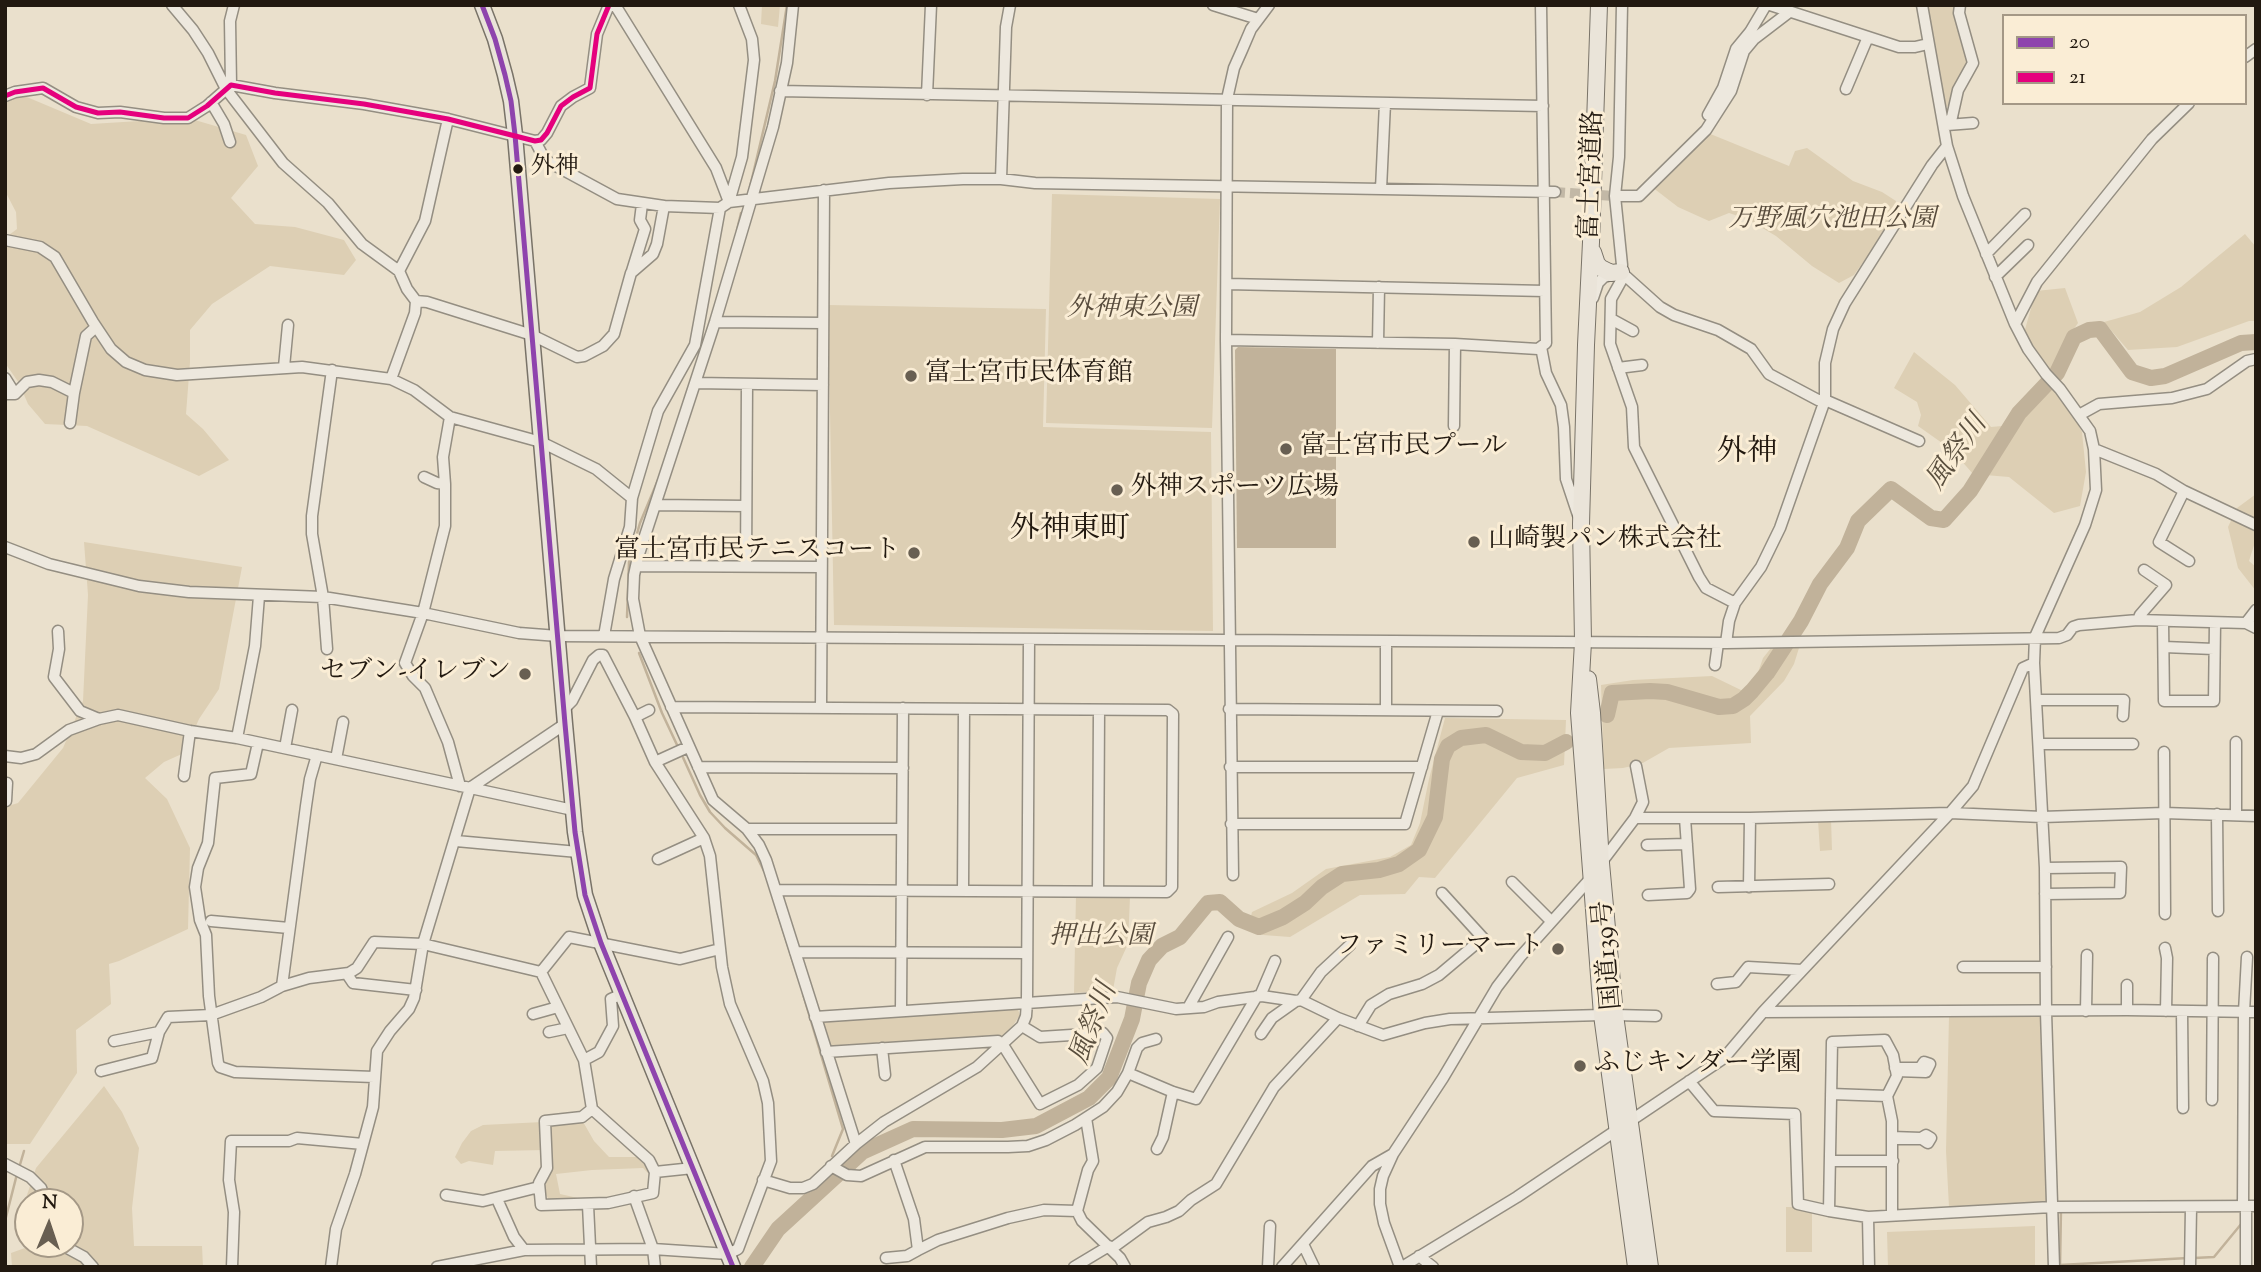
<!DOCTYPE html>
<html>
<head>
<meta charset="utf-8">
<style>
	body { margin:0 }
	#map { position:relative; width:2261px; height:1272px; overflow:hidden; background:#eae0cc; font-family:"Sorts Mill Goudy",serif }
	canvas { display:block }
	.frame { position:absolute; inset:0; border:7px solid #221910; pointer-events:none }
	.legend { position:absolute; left:2002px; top:14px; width:245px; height:91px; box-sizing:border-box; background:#faedd5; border:2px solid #a49886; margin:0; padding:9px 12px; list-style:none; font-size:21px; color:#221910 }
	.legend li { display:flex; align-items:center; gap:14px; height:35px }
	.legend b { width:35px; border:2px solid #a49886 }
	.north { position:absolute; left:14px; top:1188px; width:70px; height:70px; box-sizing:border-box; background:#faedd5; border:2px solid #a49886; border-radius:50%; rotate:2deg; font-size:19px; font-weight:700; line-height:28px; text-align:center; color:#221910 }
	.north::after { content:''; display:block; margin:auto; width:24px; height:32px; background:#685f52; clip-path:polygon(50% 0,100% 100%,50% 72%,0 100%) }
</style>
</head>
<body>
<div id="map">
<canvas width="2261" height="1272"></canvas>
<div class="frame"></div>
<ul class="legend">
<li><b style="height:9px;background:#8e44ad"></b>20</li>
<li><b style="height:9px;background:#e5007d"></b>21</li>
</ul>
<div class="north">N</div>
</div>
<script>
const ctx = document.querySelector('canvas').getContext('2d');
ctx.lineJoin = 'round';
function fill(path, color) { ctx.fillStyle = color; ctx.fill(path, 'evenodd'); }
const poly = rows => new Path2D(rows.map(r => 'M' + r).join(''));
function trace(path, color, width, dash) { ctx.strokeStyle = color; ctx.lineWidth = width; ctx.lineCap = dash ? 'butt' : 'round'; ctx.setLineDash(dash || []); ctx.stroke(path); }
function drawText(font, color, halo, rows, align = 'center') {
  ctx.font = font + ' "Sorts Mill Goudy","Noto Serif JP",serif'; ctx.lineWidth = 6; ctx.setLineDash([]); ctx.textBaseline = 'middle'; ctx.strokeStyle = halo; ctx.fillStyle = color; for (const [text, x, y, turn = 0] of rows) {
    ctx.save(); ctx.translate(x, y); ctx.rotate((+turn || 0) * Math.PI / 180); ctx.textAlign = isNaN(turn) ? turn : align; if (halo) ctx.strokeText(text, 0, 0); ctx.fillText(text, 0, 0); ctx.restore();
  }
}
fill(poly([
	[762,5,780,5,778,27,761,24],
	[1928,5,1956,5,1969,62,1949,106,1944,107],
	[15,92,91,124,188,118,246,135,258,166,231,198,255,224,295,227,344,240,356,260,344,275,270,266,212,304,190,330,190,362,186,414,203,429,229,460,199,476,87,426,45,424,28,404,19,383,5,363,5,238,17,229,16,212,5,191,5,98],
	[1708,133,1789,166,1795,151,1807,148,1853,181,1882,192,1896,201,1893,220,1854,275,1839,283,1812,266,1776,236,1747,219,1729,213,1709,221,1678,207,1652,187],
	[1052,194,1220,199,1212,428,1046,423],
	[2245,234,2256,247,2256,321,2249,321,2177,347,2128,350,2104,322,2140,312,2181,287],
	[2065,288,2078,323,2063,345,2060,388,2082,432,2086,472,2080,506,2054,513,2009,477,1973,474,1952,450,1918,426,1921,415,1917,402,1894,388,1914,352,1955,385,1991,427,2013,425,2043,388,2040,366,2024,333,2036,291],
	[828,305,1046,309,1043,427,1211,432,1213,631,834,625],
	[2256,494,2256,539,2249,561,2256,567,2256,591,2238,568,2228,527,2237,508],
	[84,542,242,567,219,689,199,719,184,753,164,762,145,778,167,799,190,848,188,929,119,961,109,964,111,1004,76,1030,77,1073,30,1144,5,1144,5,807,18,803,63,748,83,701,88,595],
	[1771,648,1799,648,1794,664,1784,681,1750,716,1751,743,1669,748,1641,764,1623,768,1604,769,1601,685,1633,680,1712,676,1743,691,1755,681,1763,658],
	[1445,718,1566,720,1564,765,1517,778,1435,878,1419,877,1405,894,1360,895,1290,937,1263,935,1248,929,1252,912,1292,893,1326,869,1390,857,1411,845,1420,823,1429,779],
	[1831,819,1832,850,1820,851,1818,820],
	[1076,895,1130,897,1128,944,1117,968,1113,990,1074,993],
	[1017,1007,1020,1015,1006,1036,830,1048,821,1020],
	[1949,1016,2040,1017,2046,1202,1949,1207,1946,1151],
	[104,1086,122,1112,139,1148,132,1208,134,1246,202,1246,203,1267,12,1267,11,1253,36,1244,70,1244,70,1202,28,1202,28,1209,24,1204,36,1168],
	[582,1120,594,1141,609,1157,643,1157,652,1177,643,1168,592,1170,556,1174,560,1194,578,1198,583,1203,550,1201,541,1188,552,1165,545,1150,495,1151,493,1165,469,1161,461,1164,455,1157,462,1143,471,1131,483,1125],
	[1786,1207,1797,1207,1812,1211,1812,1252,1786,1252],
	[2035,1226,2035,1267,1888,1267,1887,1232]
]), '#ddcfb4');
fill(poly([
	[1238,347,1336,349,1336,548,1237,548,1235,350]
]), '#c1b29a');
trace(poly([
	[750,187,775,81,787,5],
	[737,230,741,213],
	[627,617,629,562,640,523,658,480],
	[639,653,662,713,678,747],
	[681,753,700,795,710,812,725,828,756,855,764,871],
	[777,911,796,971],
	[803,994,843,1129,832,1156],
	[19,1168,24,1151],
	[828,1184,830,1174],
	[5,1221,17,1174],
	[2194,1258,2214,1257,2242,1223],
	[2060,1265,2188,1258],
	[2060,1267,2061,1209]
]), '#c1b29a', 2.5);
trace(poly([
	[1607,715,1612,693,1650,691,1667,692,1719,707,1733,706,1744,699,1752,691,1767,673,1801,621,1820,584,1847,548,1858,521,1891,489,1931,518,1944,520,1970,491,2019,413,2057,373,2074,337,2089,330,2100,329,2132,372,2151,378,2165,376,2241,343,2256,342],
	[752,1267,778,1229,862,1152,913,1129,1002,1130,1036,1126,1089,1098,1109,1078,1132,1019,1139,983,1149,960,1162,946,1180,937,1208,903,1220,902,1239,919,1259,927,1283,917,1305,903,1322,887,1342,874,1379,870,1399,864,1419,850,1435,817,1442,759,1448,746,1461,738,1486,735,1521,752,1545,753,1566,742]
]), '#c1b29a', 16);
trace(poly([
	[1555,192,1615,196]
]), '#c2b8a6', 10, [10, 5]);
const minor = poly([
	[172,5,193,30,208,53,226,89,283,163,328,203,362,244,399,271],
	[615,5,716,168,729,202,889,183,963,179,1001,179,1035,183,1555,192],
	[793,5,787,63,773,127,715,322,638,557,634,575,633,599,640,636,713,800,747,829,759,845,766,860,856,1144],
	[1213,5,1258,19],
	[1622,5,1619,157,1615,196,1622,265,1621,281,1611,299,1610,344,1632,407,1634,447,1699,577,1706,588,1735,603],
	[1770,5,1899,47,1915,47,1928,44],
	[1922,5,1947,146,1963,196,2015,324,2028,349,2046,374,2060,389,2090,431,2094,449,2096,490,2085,525,2035,637,2034,663,2045,868,2046,1012,2054,1267],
	[2245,57,2256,49],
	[231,85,230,21,234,5],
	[1846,89,1868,37],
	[780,91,1543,106],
	[927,95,931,5],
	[5,96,15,92,43,88,76,107,98,113,120,112,164,118,188,118,207,106,231,85,275,93,364,104,448,119,535,141,541,140,547,133,561,106,573,97,590,88,597,34,609,5],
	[211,102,224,124,230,142],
	[1708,115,1723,88,1736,49,1750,32,1766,5],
	[1947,125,1973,123],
	[1944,129,1952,117,1958,90,1973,63,1959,13,1960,5],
	[535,141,545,160,617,199,664,206,720,208,729,202,742,157,754,60,752,39,739,5],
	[1001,179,1006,27,1010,5],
	[1381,189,1385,103],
	[1615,196,1639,196,1706,130,1731,91,1744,51,1754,39,1788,13],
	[5,240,40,247,55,257,93,322,111,349,126,362,145,370,177,375,302,367,391,379,414,390,450,417,541,442,596,469,632,498],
	[1986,254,2025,214],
	[632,271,645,229,640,220,642,204],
	[1995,277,2028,245],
	[1227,284,1545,291],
	[1593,298,1598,283,1604,277,1621,272,1660,307,1674,315,1718,330,1751,349,1769,374,1818,400,1825,400,1919,441],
	[416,301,427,302,532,335,577,357,584,356,603,346,614,334,631,273,653,254,657,244,664,206],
	[1611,319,1633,331],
	[715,322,823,323],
	[2015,324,2037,282,2152,139,2189,103],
	[1226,340,1455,344,1538,349,1546,343,1541,5],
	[1378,343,1379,287],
	[1541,347,1546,373,1561,405,1564,427,1566,479,1578,515],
	[284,367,288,325],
	[1618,368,1642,365],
	[5,378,15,394,5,394],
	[391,379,415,313,416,301,407,289,399,271,425,221,448,119],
	[695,383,823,385],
	[15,394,27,382,39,380,52,382,74,393,86,336,96,327],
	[2079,415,2099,404,2172,398,2207,389,2247,361,2256,359],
	[450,417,443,457,445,484,445,526,423,613,405,663,413,676,425,688,448,742,460,786],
	[70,423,74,393],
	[1454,426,1455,344],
	[2094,449,2156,474,2184,491,2256,525],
	[424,477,437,483,445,484],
	[2184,491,2159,542,2189,561],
	[655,505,746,506],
	[5,547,49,564,139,586,189,592,323,597,423,613,519,633,558,636,1726,643,2059,638,2067,635,2073,627,2079,625,2138,620,2246,623,2256,628],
	[636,566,821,567],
	[746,567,747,384],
	[2138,620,2140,615,2166,585,2144,570],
	[2163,621,2164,701,2214,701,2215,623],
	[2246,623,2256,610],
	[58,631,59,649,54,677,80,711,99,719],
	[604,636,614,579,630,527,632,498,658,411,695,345,720,208],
	[1726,643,1729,621,1735,603,1761,567,1780,528,1825,400,1825,363,1833,329,1845,303,1932,165,1947,146],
	[2164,647,2214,649],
	[327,649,323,597,312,534,312,516,332,370],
	[1715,665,1718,643],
	[2036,700,2124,700,2123,716],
	[671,707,1168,710,1173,714,1172,887,1167,892,776,890],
	[821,708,824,190],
	[1229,709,1497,711],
	[1386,710,1386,641],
	[635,717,649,710],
	[237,738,255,646,259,596],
	[258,743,251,774,215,778,208,843,198,868,195,887,200,920,206,935,209,996,218,1063,220,1067,235,1072,374,1077],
	[2039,744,2133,744],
	[285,748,292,710],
	[2164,752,2165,914],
	[5,756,21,758,36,754,69,730,99,719,118,715,190,731,237,738,573,810],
	[336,759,343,722],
	[655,762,688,747],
	[698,767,903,768],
	[1230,767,1422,767],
	[184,776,190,731],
	[5,783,7,783,6,801],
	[2217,814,2218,911],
	[2236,815,2236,742],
	[1635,818,1643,802,1636,766],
	[1231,824,1405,824,1438,711],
	[747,829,902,829],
	[456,841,578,852],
	[1647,845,1687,844],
	[658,859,704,838],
	[1601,863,1635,818,1750,818,1950,813,2042,817,2164,813,2256,816],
	[2045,868,2121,867,2120,893,2045,894],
	[1233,875,1226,340,1227,99,1234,68,1242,50,1251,29,1269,5],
	[1512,882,1551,921],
	[1718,887,1829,884],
	[1749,887,1750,818],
	[963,890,964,709],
	[1098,891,1099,710],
	[1648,895,1687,893,1690,889,1685,818],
	[211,921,289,928],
	[2165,948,2167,958,2166,1011],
	[795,952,1027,953],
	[1963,967,2046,967],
	[541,972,584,1060,599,1052,613,1026,611,999,622,994],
	[347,974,353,983,416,990],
	[1717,984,1736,982,1748,967,1802,970],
	[2127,985,2127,1010],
	[282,986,306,806,310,779,317,755],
	[1260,996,1275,961],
	[1301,1000,1321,972,1350,945],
	[1188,1008,1228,937],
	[901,1010,903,708],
	[2086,1011,2087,955],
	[2182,1011,2183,1108],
	[1763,1012,2127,1010,2256,1012],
	[533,1014,558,1007],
	[1615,1015,1656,1016],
	[815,1017,1117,997,1176,1009,1204,1007,1218,1002,1262,996,1296,1001,1301,1000,1338,1018,1383,1035,1425,1023,1450,1019,1602,1015],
	[1358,1026,1371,1005,1389,994,1422,984,1439,975,1483,938,1442,893],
	[549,1032,568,1028],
	[1261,1034,1272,1018,1296,1001],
	[114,1041,159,1032],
	[882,1048,885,1075],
	[826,1052,998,1041,1003,1045,1040,1104,1078,1085,1097,1068,1107,1038,1103,1033,1040,1037,1022,1026],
	[584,1060,592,1109,649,1160,655,1172,693,1168],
	[1895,1068,1920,1068,1924,1062,1930,1064,1926,1072,1896,1071],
	[101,1071,152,1058,159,1032,168,1017,211,1015,261,997,282,986,309,978,349,973,357,968,374,942,423,944,541,972,569,937,680,959,720,949],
	[1128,1073,1173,1092,1196,1099,1257,996],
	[1689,1081,1714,1111,1795,1114,1798,1204,1829,1211,1868,1217,2052,1207,2256,1206],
	[1831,1094,1887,1096],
	[2212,1100,2213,958],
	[592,1109,582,1117,545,1121,547,1168,539,1183,541,1205,608,1203,653,1193,655,1172],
	[1086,1118,1093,1161,1088,1170,1077,1211,1082,1221,1120,1258,1125,1267],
	[1892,1137,1921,1138,1926,1135,1931,1138,1928,1143,1922,1139,1892,1139],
	[1157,1149,1163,1137,1173,1092],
	[1393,1154,1383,1176,1380,1189,1380,1204,1384,1223,1400,1267],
	[894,1160,914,1219,918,1250,938,1240,1008,1218,1044,1210,1077,1211],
	[1830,1161,1893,1161],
	[5,1164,30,1177,41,1188,46,1202],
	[831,1166,847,1175,861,1176,925,1147,1008,1147,1028,1146,1046,1140,1075,1125,1103,1107,1117,1092,1128,1073,1137,1048,1142,1043,1156,1039],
	[763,1180,790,1188,803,1188,813,1184,856,1144,884,1122,977,1067,1022,1026,1026,1016,1027,1002,1029,639],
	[446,1195,483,1201,539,1187],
	[634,1196,653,1249,655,1267],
	[497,1199,514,1237,524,1250],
	[588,1205,591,1267],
	[2243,1206,2244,1012,2247,957],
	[2246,1207,2246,1267],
	[1829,1211,1832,1042,1885,1040,1893,1055,1897,1076,1887,1096,1892,1121,1892,1215],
	[1868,1217,1869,1267],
	[60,1244,84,1257,93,1267],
	[1303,1244,1314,1267],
	[1111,1249,1148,1222,1166,1217,1179,1211,1191,1200,1216,1184,1274,1087,1338,1018],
	[1419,1256,1433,1267],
	[886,1258,907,1256,918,1250],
	[232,1267,234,1212,229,1180,231,1141,289,1141,297,1138,363,1144],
	[331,1267,336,1229,355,1174,373,1107,377,1051,390,1031,409,1009,414,998,423,944,470,788,565,724],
	[437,1267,524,1250,653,1249,728,1254,738,1249,771,1161,768,1103,763,1081,730,1004,722,967,710,856,704,838,655,762,635,717,603,655,599,655,593,660,572,701,564,709],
	[1074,1267,1109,1246],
	[1268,1267,1270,1226],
	[1282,1267,1372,1166,1393,1154,1443,1078,1497,987,1520,957,1590,879],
	[1402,1267,1517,1197,1724,1058,1763,1012,1950,813,1973,786,2023,668,2034,663],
	[2190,1267,2191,1208]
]);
const major = poly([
	[482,5,495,39,505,75,511,101,515,135,565,724,575,832,585,895,601,943,733,1267]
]);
const highway = poly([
	[1599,5,1591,242,1586,345,1581,524,1583,642,1579,713,1602,1015,1636,1267],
	[1593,252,1597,264,1601,268,1611,273,1621,272],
	[1588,679,1592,713,1601,863,1615,1015,1650,1267]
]);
trace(minor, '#948e82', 13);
trace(major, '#797368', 17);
trace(highway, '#797368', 18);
trace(minor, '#ede8de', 10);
trace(major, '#eae4d9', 14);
trace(highway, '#eae4d9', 16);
trace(poly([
	[482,5,495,39,505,75,511,101,515,135,565,724,575,832,585,895,601,943,733,1267]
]), '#8e44ad', 5);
trace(poly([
	[5,96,15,92,43,88,76,107,98,113,120,112,164,118,188,118,207,106,231,85,275,93,364,104,448,119,535,141,541,140,547,133,561,106,573,97,590,88,597,34,609,5]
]), '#e5007d', 5);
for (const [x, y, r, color] of [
	[518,169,6,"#221910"],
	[911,376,7,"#685f52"],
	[1286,449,7,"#685f52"],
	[1117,490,7,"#685f52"],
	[1474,542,7,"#685f52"],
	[914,553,7,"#685f52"],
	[525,674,7,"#685f52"],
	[1558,949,7,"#685f52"],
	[1580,1066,7,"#685f52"]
]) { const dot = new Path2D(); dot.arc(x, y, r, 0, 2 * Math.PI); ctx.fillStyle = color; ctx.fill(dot); trace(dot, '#faedd5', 2.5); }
drawText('24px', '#221910', '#faedd5', [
	["外神",531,169]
], 'left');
drawText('26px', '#221910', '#faedd5', [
	["富士宮道路",1594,175,-88],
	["国道139号",1610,955,-95]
]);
drawText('italic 26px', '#574b3c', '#faedd5', [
	["万野風穴池田公園",1832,222],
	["外神東公園",1132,311],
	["押出公園",1101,939]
]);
drawText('26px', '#221910', '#faedd5', [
	["富士宮市民体育館",925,376],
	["富士宮市民プール",1300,449],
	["外神スポーツ広場",1131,490],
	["山崎製パン株式会社",1488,542],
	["富士宮市民テニスコート",900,553,"right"],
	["セブン-イレブン",511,674,"right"],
	["ファミリーマート",1544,949,"right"],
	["ふじキンダー学園",1594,1066]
], 'left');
drawText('italic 28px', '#5a4f3e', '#faedd5', [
	["風祭川",1959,454,-55],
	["風祭川",1096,1025,-69]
]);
drawText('30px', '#221910', '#faedd5', [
	["外神",1747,455],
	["外神東町",1070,532]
]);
</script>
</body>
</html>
